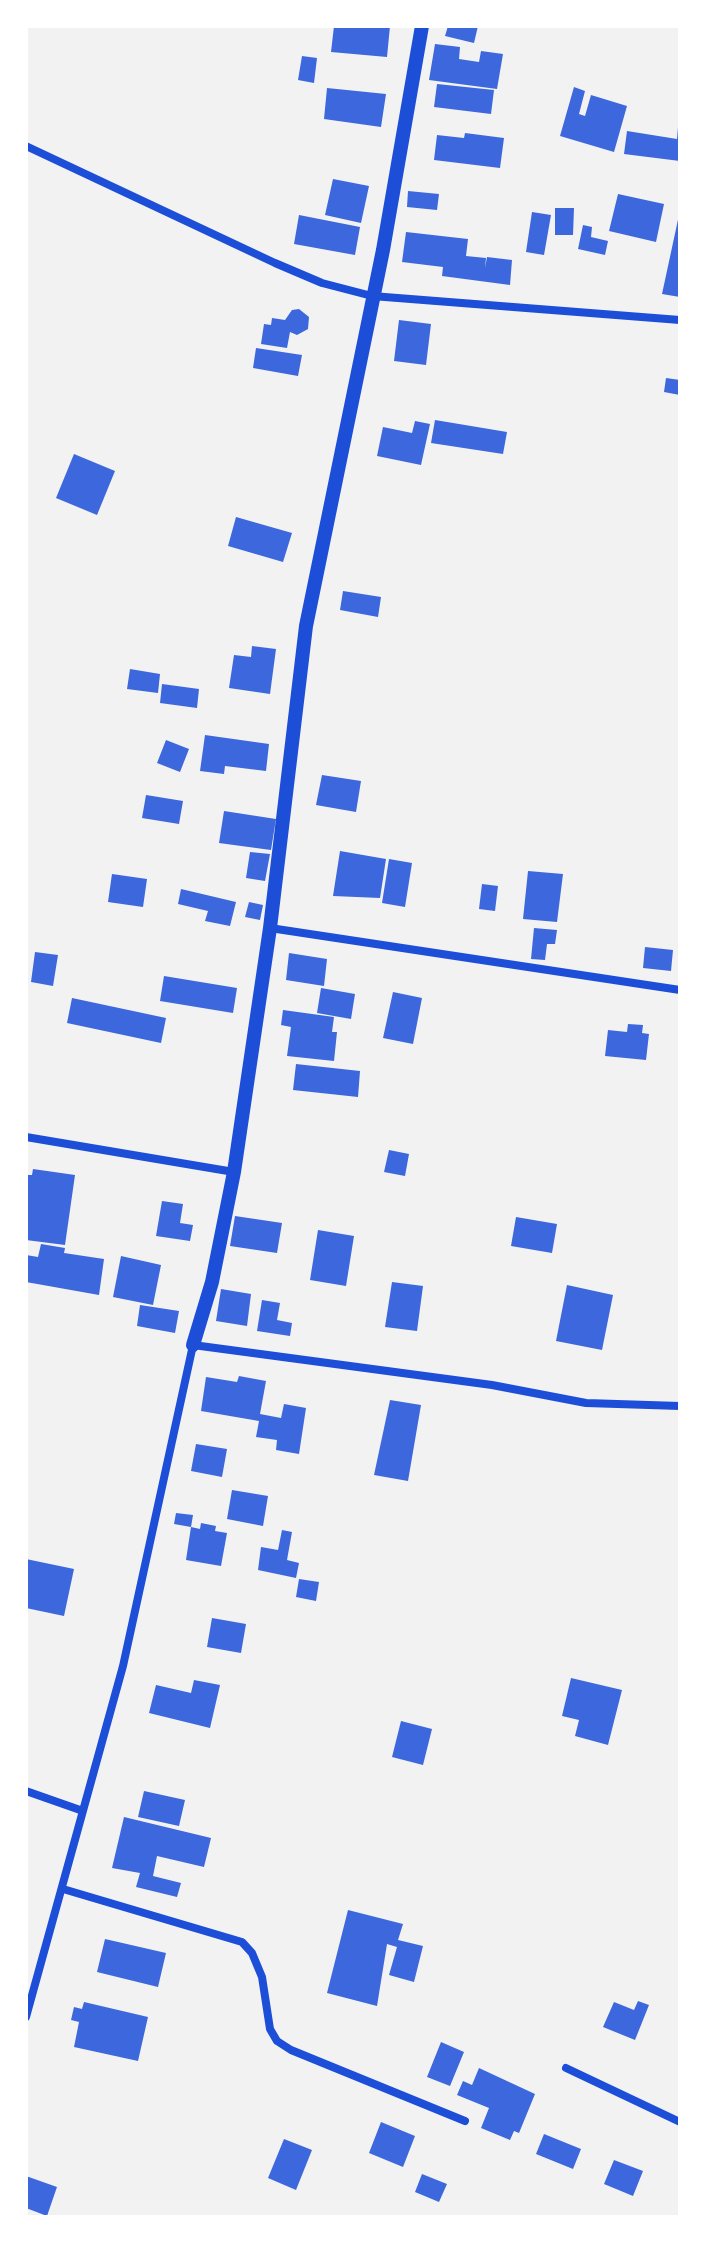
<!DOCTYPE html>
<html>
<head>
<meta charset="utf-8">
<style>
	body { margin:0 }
	#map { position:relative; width:706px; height:2243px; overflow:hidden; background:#f2f2f2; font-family:"Varela Round",sans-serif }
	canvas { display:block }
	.frame { position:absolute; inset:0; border:28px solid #fff; pointer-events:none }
</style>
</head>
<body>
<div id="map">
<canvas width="706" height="2243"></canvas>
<div class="frame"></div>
</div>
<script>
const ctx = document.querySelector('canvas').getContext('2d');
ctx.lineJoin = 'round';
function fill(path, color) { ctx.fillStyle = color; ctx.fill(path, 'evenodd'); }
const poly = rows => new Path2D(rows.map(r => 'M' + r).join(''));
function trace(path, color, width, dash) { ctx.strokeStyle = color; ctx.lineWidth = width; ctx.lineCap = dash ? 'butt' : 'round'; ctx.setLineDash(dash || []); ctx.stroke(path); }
fill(poly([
	[334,26,390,26,387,57,331,52],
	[448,26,478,26,474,43,445,36],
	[435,44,460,47,459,59,479,62,481,51,503,54,497,89,429,80],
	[302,56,317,58,314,83,298,80],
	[437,84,494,90,491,114,434,107],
	[574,87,585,91,579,114,585,116,591,95,627,106,614,152,560,136],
	[327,88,386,94,381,127,324,119],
	[678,127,680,161,624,154,627,131,677,139],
	[465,133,504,138,500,168,434,160,437,135,464,138],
	[333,179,369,186,361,223,325,215],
	[408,191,439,194,437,210,407,207],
	[618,194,664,204,656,242,609,231],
	[555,208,574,208,573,235,555,235],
	[532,212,551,215,544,255,526,252],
	[299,215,360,227,355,255,294,244],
	[679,215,680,215,680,297,662,294],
	[583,225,592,227,591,237,608,241,605,255,578,249],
	[406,232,468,239,466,256,486,258,485,268,487,257,512,260,510,285,442,276,443,267,402,262],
	[299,309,309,317,308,329,297,335,290,332,287,348,261,344,264,324,271,325,272,318,285,320,292,310],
	[399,320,431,324,426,365,394,361],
	[256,348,302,355,298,376,253,368],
	[666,378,680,380,680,395,664,392],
	[435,420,507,432,503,454,431,443],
	[415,421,430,424,421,465,377,456,383,427,412,433],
	[74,454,115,471,97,515,56,498],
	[236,517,292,533,283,562,228,546],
	[343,591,381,597,378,617,340,610],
	[252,646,276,649,270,694,229,688,234,655,251,657],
	[130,669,160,674,158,693,127,689],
	[162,684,199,689,197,708,160,703],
	[205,735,269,744,266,771,225,766,224,774,200,771],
	[166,740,189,749,180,772,157,763],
	[322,775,361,781,356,812,316,805],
	[146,795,183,801,179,824,142,818],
	[224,811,276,819,271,850,219,843],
	[340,851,386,859,380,898,333,896],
	[250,852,270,854,265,881,246,878],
	[389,859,412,863,405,907,382,903],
	[528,871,563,874,557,922,523,919],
	[112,874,147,879,143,907,108,902],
	[482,884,498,886,495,911,479,909],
	[181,889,236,902,230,926,205,921,208,911,178,904],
	[249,902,263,905,260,920,245,917],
	[534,928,557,930,555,944,547,944,545,960,531,959],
	[645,947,673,950,671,971,643,968],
	[35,952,58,955,53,986,31,982],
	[289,953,327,959,324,986,286,980],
	[164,976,237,988,233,1013,160,1001],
	[321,988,355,994,351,1019,317,1013],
	[393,992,422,998,413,1044,383,1038],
	[72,998,166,1018,161,1043,67,1023],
	[283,1010,334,1017,332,1032,337,1032,334,1061,287,1056,291,1027,281,1025],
	[628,1024,643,1025,642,1033,649,1034,646,1060,605,1056,608,1030,627,1032],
	[296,1064,360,1071,358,1097,293,1090],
	[389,1150,409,1154,405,1176,384,1172],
	[33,1169,75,1175,65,1245,26,1240,26,1175,32,1175],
	[162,1201,183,1204,180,1223,193,1225,190,1241,156,1236],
	[235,1216,282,1223,277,1253,230,1246],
	[516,1217,557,1224,552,1253,511,1246],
	[318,1230,354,1236,346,1286,310,1280],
	[41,1244,65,1248,64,1253,104,1259,99,1295,26,1282,26,1255,38,1257],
	[121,1256,161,1265,153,1305,113,1297],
	[392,1282,423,1286,417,1331,385,1327],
	[567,1285,613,1295,602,1350,556,1341],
	[221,1289,251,1294,247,1326,216,1321],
	[262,1300,280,1303,277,1320,292,1323,290,1336,257,1331],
	[140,1305,179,1311,175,1333,137,1326],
	[239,1376,266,1381,260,1414,281,1418,284,1404,306,1408,299,1454,276,1450,277,1440,256,1437,259,1421,201,1411,206,1377,237,1382],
	[390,1400,421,1405,408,1481,374,1475],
	[196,1444,227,1449,222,1477,191,1471],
	[232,1490,268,1496,263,1526,227,1519],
	[176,1513,193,1515,191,1527,174,1524],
	[201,1523,216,1526,215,1531,227,1533,221,1566,186,1560,191,1527,200,1529],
	[282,1530,292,1532,287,1560,299,1563,296,1578,258,1570,261,1547,278,1550],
	[26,1559,74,1569,64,1616,26,1608],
	[299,1579,319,1582,316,1601,296,1597],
	[212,1618,246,1624,241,1653,207,1647],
	[571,1678,622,1690,608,1745,575,1736,579,1720,562,1716],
	[194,1680,220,1685,210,1728,149,1713,156,1685,191,1693],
	[401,1721,432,1729,423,1765,392,1757],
	[144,1791,185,1800,179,1826,138,1817],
	[124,1817,211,1838,204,1867,157,1856,153,1876,181,1883,177,1897,136,1887,140,1873,112,1868],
	[348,1910,403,1924,398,1940,423,1946,414,1982,389,1975,397,1947,387,1944,377,2006,327,1993],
	[105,1939,166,1953,158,1987,97,1972],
	[638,2001,649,2005,635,2040,603,2027,614,2002,634,2010],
	[84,2002,148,2017,138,2061,74,2047,79,2022,71,2020,74,2007,82,2009],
	[441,2042,464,2052,450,2086,427,2077],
	[479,2068,535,2094,519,2133,514,2131,510,2140,481,2128,489,2108,457,2095,463,2081,472,2085],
	[381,2122,415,2136,403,2167,369,2153],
	[544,2134,581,2149,573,2169,536,2154],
	[284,2139,312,2150,296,2190,268,2178],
	[614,2160,643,2171,633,2196,604,2184],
	[422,2174,447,2184,439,2202,415,2192],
	[26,2176,57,2187,47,2216,26,2208]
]), '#3d67dc');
trace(poly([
	[26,146,275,263,322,283,372,296,680,320],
	[270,928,680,990],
	[26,1137,234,1172],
	[26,1791,83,1811],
	[63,1889,242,1942,252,1953,262,1977,270,2029,277,2041,291,2050,465,2121],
	[26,2017,123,1666,193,1345,492,1385,586,1403,680,1406],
	[566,2068,680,2122]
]), '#1d4ed8', 8);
trace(poly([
	[193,1345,212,1282,234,1172,270,928,306,626,383,250,422,26]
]), '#1d4ed8', 14);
</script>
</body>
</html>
